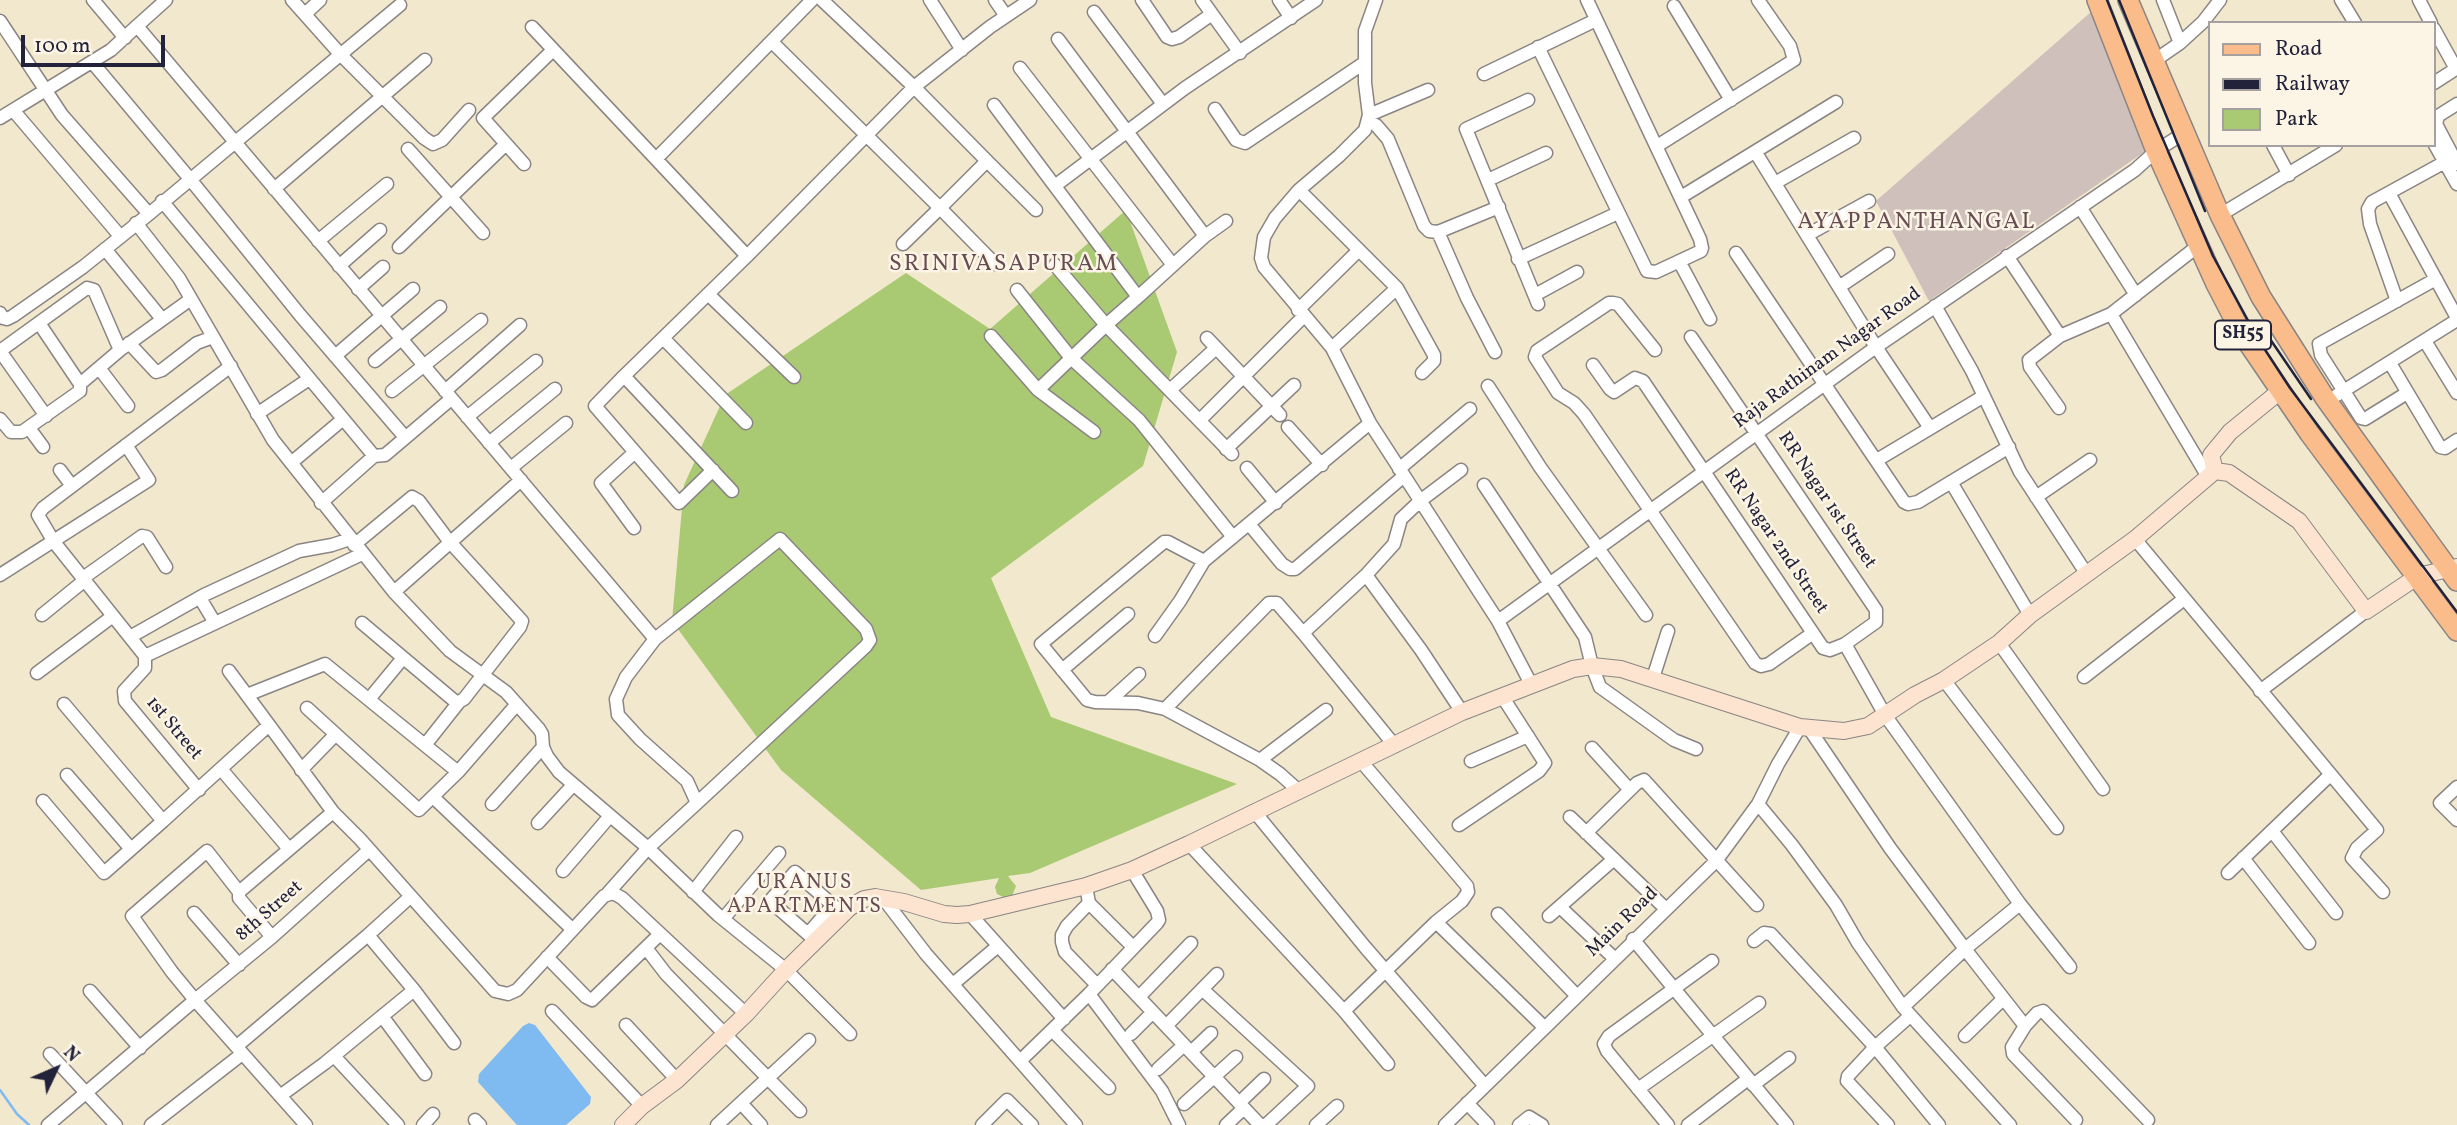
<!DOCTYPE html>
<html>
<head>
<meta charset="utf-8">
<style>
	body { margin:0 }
	#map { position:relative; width:2457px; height:1125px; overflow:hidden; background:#f1e8cd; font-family:Vollkorn,serif }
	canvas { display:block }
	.legend { position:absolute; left:2208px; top:21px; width:228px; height:126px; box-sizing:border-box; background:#fcf5e5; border:2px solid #a5a1a1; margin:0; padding:9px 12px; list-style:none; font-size:21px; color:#22223b }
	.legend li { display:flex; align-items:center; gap:14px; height:35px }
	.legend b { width:35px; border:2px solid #a5a1a1 }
	.north { position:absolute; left:21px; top:1034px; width:70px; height:70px; -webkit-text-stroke:5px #fcf5e5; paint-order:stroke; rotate:46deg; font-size:19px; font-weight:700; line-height:28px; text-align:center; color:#22223b }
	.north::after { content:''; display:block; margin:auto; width:24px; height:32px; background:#22223b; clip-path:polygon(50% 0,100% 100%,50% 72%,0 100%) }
	.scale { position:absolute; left:21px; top:35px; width:144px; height:32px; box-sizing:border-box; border:4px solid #22223b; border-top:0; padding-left:9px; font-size:21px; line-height:24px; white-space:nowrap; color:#22223b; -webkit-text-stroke:5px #fcf5e5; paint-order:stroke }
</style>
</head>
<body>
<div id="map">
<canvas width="2457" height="1125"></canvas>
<ul class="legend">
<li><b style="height:9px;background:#f9bc8a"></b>Road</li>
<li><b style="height:9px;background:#22223b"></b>Railway</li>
<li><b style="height:19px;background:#a9ca72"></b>Park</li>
</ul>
<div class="north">N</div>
<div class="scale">100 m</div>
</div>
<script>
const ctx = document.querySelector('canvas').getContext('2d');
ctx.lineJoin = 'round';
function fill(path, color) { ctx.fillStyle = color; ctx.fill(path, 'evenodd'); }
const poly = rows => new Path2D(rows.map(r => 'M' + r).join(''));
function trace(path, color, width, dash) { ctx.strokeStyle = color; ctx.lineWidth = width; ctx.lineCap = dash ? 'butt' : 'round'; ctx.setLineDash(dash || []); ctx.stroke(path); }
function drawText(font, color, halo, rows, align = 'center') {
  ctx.font = font + ' Vollkorn,serif'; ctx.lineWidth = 5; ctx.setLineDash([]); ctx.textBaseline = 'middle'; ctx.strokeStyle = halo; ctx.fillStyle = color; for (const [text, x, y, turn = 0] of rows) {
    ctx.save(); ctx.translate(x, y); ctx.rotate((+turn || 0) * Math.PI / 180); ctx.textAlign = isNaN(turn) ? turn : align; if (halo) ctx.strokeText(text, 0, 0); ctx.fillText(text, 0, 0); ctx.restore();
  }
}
fill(poly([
	[2092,11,2147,150,1929,301,1876,201]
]), '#cfc0bb');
fill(poly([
	[1126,210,1177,352,1143,466,991,578,1051,717,1237,784,1030,873,1008,876,1016,886,1012,896,1005,898,997,894,995,887,999,878,921,890,781,770,672,621,684,485,725,395,906,273,990,329]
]), '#a9ca72');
fill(poly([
	[529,1023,535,1025,591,1097,590,1104,566,1125,517,1125,478,1082,479,1074,523,1026]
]), '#7fbaf1');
trace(poly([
	[0,1090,17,1114,29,1125]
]), '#7fbaf1', 2.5);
const street = poly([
	[93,0,125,38],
	[166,0,137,26,655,639],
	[292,0,341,55,424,138,433,144,442,140,469,110],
	[930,0,962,50],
	[995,0,1006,16],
	[1142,0,1167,37,1172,39,1179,37,1212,14],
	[1202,0,1240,53],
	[1279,0,1291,18],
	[1376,0,1365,31,1365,83,1369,115,1365,130,1339,156,1299,190,1275,218,1264,237,1261,258,1264,267,1332,348,1370,423,1498,621,1531,684],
	[2163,0,2180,43,2203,22,2220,0],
	[2341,0,2355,23],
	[2419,0,2431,23],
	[1674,6,1731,100],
	[1094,12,1163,104],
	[305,14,320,0],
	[0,21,62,115,149,214],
	[532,27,747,256,914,87,990,27,1030,0],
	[2434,29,2456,69],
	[1058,39,1205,236],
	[772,42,940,208,987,161,914,87,822,0],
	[1538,47,1647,271,1656,272,1701,251,1702,248,1700,239,1587,0],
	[2154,61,2180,43],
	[92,62,190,179,300,315,404,436],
	[1020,68,1173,265],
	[1484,74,1596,20],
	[2434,83,2457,68],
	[1528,100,1466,129,1538,304],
	[2457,104,2438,116,2436,124,2457,164],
	[994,105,1138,297,1106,325,1232,454],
	[1215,109,1236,140,1245,143,1364,63],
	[13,110,120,236],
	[1369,115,1428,90],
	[0,118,111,50,137,26],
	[1368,122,1376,125,1388,139,1424,226,1429,231,1438,232,1499,207],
	[2434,143,2457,184],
	[2273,145,2289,175],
	[1657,146,1794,60,1790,46,1758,0],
	[408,149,483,233],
	[1756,153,1876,347,1930,428],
	[656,159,812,0],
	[987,161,1036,210],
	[524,164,483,118,553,50],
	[1488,180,1546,153],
	[1775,183,1854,138],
	[1056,185,1185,88,1316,0],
	[274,189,425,60],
	[1299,190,1397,288,1434,355,1434,361,1422,373],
	[2389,193,2457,318],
	[1681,197,1836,102],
	[162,201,374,456,385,455,451,399],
	[2080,207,2136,295],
	[2220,215,2336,145],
	[136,223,179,278,273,440,394,592,450,651,506,692,539,729,542,734,543,747,547,756,559,772,648,848,718,915,786,970,850,1034],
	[1438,232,1467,298,1495,352],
	[1807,235,1869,201],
	[318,241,387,184],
	[903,244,940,208,995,264],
	[399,247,506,144],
	[105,249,162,319],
	[1736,253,1904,502,1908,504,1918,502,2009,447],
	[2007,256,2060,336],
	[1518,259,1618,213],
	[1679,261,1710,319],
	[1055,265,1106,325,1038,390,1094,432],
	[339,266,380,230],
	[1839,287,1888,254],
	[358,289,383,267],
	[1017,290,1071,358,1139,420,1233,537],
	[708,294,794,377],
	[1535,295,1577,272],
	[1138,297,1205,236,1226,221],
	[2397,301,2370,224,2368,209,2372,202,2445,162],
	[1935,306,1972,371,2020,472,2086,573],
	[1298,310,1359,250],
	[0,313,3,318,7,319,13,316,83,267,149,214,400,5],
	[2111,314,2208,477],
	[991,336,1038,390],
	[663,338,746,423],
	[1207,338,1280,415],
	[2425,341,2457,393],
	[129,343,156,372,162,370,197,343,213,337],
	[1332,348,1397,288],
	[1655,350,1618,304,1613,303,1609,303,1537,351,1535,357,1558,393,1574,403,1584,414,1755,663,1761,666,1769,664,1813,633],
	[0,351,87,288,94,290,120,350],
	[0,351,46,416],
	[335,356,413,289],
	[375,361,440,307],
	[2390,363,2440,447,2445,448,2457,440],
	[1593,365,1610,389,1614,392,1635,378,1643,381,1823,648,1830,650,1845,644,1876,622,1876,610,1691,337],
	[99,368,128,406],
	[624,376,595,406,679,503,713,470],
	[80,384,120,350,191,299],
	[1488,386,1540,467,1646,615],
	[1170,390,1215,349],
	[392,391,481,320],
	[445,391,520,325],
	[2407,393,2365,419,2361,418,2321,355,2319,344,2436,279],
	[2337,395,2457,320],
	[2059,408,2030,367,2029,360,2060,336,2111,314,2198,246],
	[257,414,309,379],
	[467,417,536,361],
	[0,419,11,432,22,432,80,391,80,384,39,323],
	[1200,420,1304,316],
	[1288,427,1322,465],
	[29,428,43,447],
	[489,443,555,389],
	[1226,449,1294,385],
	[1877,460,1984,396],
	[291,463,342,420],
	[511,468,566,423],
	[1247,468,1276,503],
	[1399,469,1470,409],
	[60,470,72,486],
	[1951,482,2030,615],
	[1484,485,1585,637,1592,666,1600,687,1674,740,1696,749],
	[732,491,624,376,747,256],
	[2036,497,2090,460],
	[321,503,374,456],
	[1249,524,1282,564,1290,569,1295,569,1404,476],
	[634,528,601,483,635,452],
	[2135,539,2377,830,2357,848,2352,858,2383,892],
	[354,545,412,497,419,501,449,541,522,621,520,627,464,699,457,703,362,623],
	[1204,561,1168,542,1164,542,1041,644,1087,700,1095,702,1138,703,1165,709,1260,760,1280,774,1299,791],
	[0,575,149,480,126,445],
	[1366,575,1421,650,1462,712],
	[83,578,142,536,147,537,166,567],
	[394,592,521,480],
	[200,598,215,623],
	[42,615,85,580],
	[1498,621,1876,347,2135,170,2156,151,2184,133],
	[1155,636,1180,601,1204,561,1370,423],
	[130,637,204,595,299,551,332,545,350,539],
	[1999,643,2103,789],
	[1845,644,1885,715,2020,904,2070,967],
	[145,656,362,554],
	[1062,670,1128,614],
	[229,671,269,725],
	[37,673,113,616],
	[2084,677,2184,599],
	[1653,678,1668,631],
	[1944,680,2057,828],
	[2260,691,2366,611],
	[247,695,325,664,458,772],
	[370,698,403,658],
	[1108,702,1139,674],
	[307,708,419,810,458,772,517,704],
	[1165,709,1269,603,1277,603,1303,633],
	[1808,727,1890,848,1965,949,1903,1007],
	[425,745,459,702],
	[1395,746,1303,633,1366,575,1394,544,1401,519,1420,501,1461,470],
	[1592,748,1630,790],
	[1260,760,1326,710],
	[1471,761,1528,736],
	[221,769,289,849],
	[301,770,335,735],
	[67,775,131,849],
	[2457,787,2440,803,2457,820],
	[199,790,125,701,124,691,145,668,145,656,54,542,38,515,43,508,231,366],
	[433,797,572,929],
	[43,801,104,873,163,821,64,704],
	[492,804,543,747],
	[1758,804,1792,845,1836,905,1858,943,1903,1007,2010,1125],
	[1254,811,1365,947,1485,1086],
	[1570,817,1666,909],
	[163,821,269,725,333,812,360,839,495,991,508,994,517,990,604,896,613,893,622,898,746,1014],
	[538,823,573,785],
	[1459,825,1539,771,1545,763,1502,696],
	[2272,831,2336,913],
	[1586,833,1637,783,1644,780,1757,905],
	[1189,844,1344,1011,1388,1064],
	[2243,858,2309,943],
	[563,871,610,816],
	[2228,873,2330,775],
	[1086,886,1089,903,1067,926,1062,935,1062,942,1065,952,1097,985],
	[239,892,207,851,132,916,172,972,195,1000,272,937,369,850],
	[693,892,736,837],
	[608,893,648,848,697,803,866,646,870,640,866,629,780,539,655,639,626,677,616,699,618,715,640,739,687,781,697,803],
	[883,898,926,954,1076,1125],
	[1089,903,1133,947],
	[2020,904,1965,949,2025,1026,2037,1013,2043,1011,2148,1120],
	[1560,907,1614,958],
	[194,913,239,965],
	[970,914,1064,1019],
	[1498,914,1576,995],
	[1549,916,1614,859],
	[723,919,779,853],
	[1436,922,1544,1027],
	[808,934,833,905],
	[368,935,410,897],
	[272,937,239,898,239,892,333,812],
	[1633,939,1787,1125],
	[816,941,770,901,795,872,843,914],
	[1754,941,1764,933,1771,934,1875,1047,1848,1076,1847,1081,1888,1125],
	[646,948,666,974,800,1111],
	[547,957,586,997,592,1000,660,934],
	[1112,969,1260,1125],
	[953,984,998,946],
	[1202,989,1308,1086,1266,1125],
	[414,990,454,1043],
	[90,991,140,1048],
	[1089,994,1162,1091,1179,1125],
	[1139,997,1191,943],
	[552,1011,642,1106],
	[1344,1011,1436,922,1462,901,1468,892,1467,886,1361,761],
	[382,1016,425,1074],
	[1910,1016,1875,1047,1939,1125],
	[626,1025,677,1080],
	[1166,1026,1217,974],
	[2025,1026,2012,1047,2013,1054,2076,1120],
	[1053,1031,1109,1088],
	[1131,1034,1153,1012],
	[1965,1036,2003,999],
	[237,1046,368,935,414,990,325,1063,280,1096],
	[1191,1052,1211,1033],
	[50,1054,116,1125],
	[334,1056,398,1125],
	[1020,1061,1089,994,1157,923,1159,920,1157,911,1132,870],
	[1158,1069,1184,1045],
	[1753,1085,1789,1058],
	[1638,1089,1759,1003],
	[741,1103,761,1125],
	[1239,1103,1264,1079],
	[1467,1103,1488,1125],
	[1184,1104,1236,1057],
	[475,1120,480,1125],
	[48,1125,195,1000,306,1125],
	[151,1125,242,1054],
	[423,1125,433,1114],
	[717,1125,809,1040],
	[982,1125,1007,1100,1032,1125],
	[1226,1125,1244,1108],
	[1316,1125,1337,1106],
	[1445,1125,1716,861,1758,804,1778,764,1800,727],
	[1519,1125,1529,1117,1542,1125],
	[1668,1125,1607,1051,1604,1044,1609,1036,1712,961],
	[1688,1125,1748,1079]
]);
const secondary = poly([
	[2215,471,2229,473,2299,521,2366,611,2418,576,2457,567],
	[2215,471,2211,455,2230,432,2280,391],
	[623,1125,642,1106,677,1080,746,1014,786,970,849,908,864,899,875,897,904,902,944,914,957,915,970,914,1086,886,1132,870,1189,844,1462,712,1573,669,1592,666,1621,669,1800,727,1844,731,1868,726,1915,695,1944,680,1999,643,2030,615,2135,539,2215,471]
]);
const primary = poly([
	[2097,0,2156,151,2216,284,2242,334,2310,434,2457,631],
	[2128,0,2220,215,2261,297,2325,398,2457,581]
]);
trace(street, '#8a8584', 15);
trace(secondary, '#8a8584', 18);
trace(primary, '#8a8584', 22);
trace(street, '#fff', 12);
trace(secondary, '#fde4d0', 16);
trace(primary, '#f9bc8a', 19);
trace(poly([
	[2107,0,2153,116,2213,256,2258,339,2290,388,2457,612],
	[2119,0,2205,211],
	[2270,339,2311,399]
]), '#22223b', 2.5);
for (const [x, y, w] of [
	[2243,335,56]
]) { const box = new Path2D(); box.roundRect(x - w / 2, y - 14.5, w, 29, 5); ctx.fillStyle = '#fcf5e5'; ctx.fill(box); trace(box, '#22223b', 2); }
drawText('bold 18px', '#22223b', null, [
	["SH55",2243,335]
]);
drawText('19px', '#22223b', '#fcf5e5', [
	["Raja Rathinam Nagar Road",1828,359,-36],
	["RR Nagar 1st Street",1826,501,56],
	["RR Nagar 2nd Street",1775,542,56],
	["1st Street",173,729,50],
	["8th Street",270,912,-41],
	["Main Road",1623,923,-44]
]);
ctx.letterSpacing = '2px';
drawText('21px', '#684c53', '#fcf5e5', [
	["URANUS",805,884],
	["APARTMENTS",805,908]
]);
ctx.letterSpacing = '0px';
ctx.letterSpacing = '2px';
drawText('23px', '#684c53', '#fcf5e5', [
	["AYAPPANTHANGAL",1917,224],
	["SRINIVASAPURAM",1004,266]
]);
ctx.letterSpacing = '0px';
</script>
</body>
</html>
